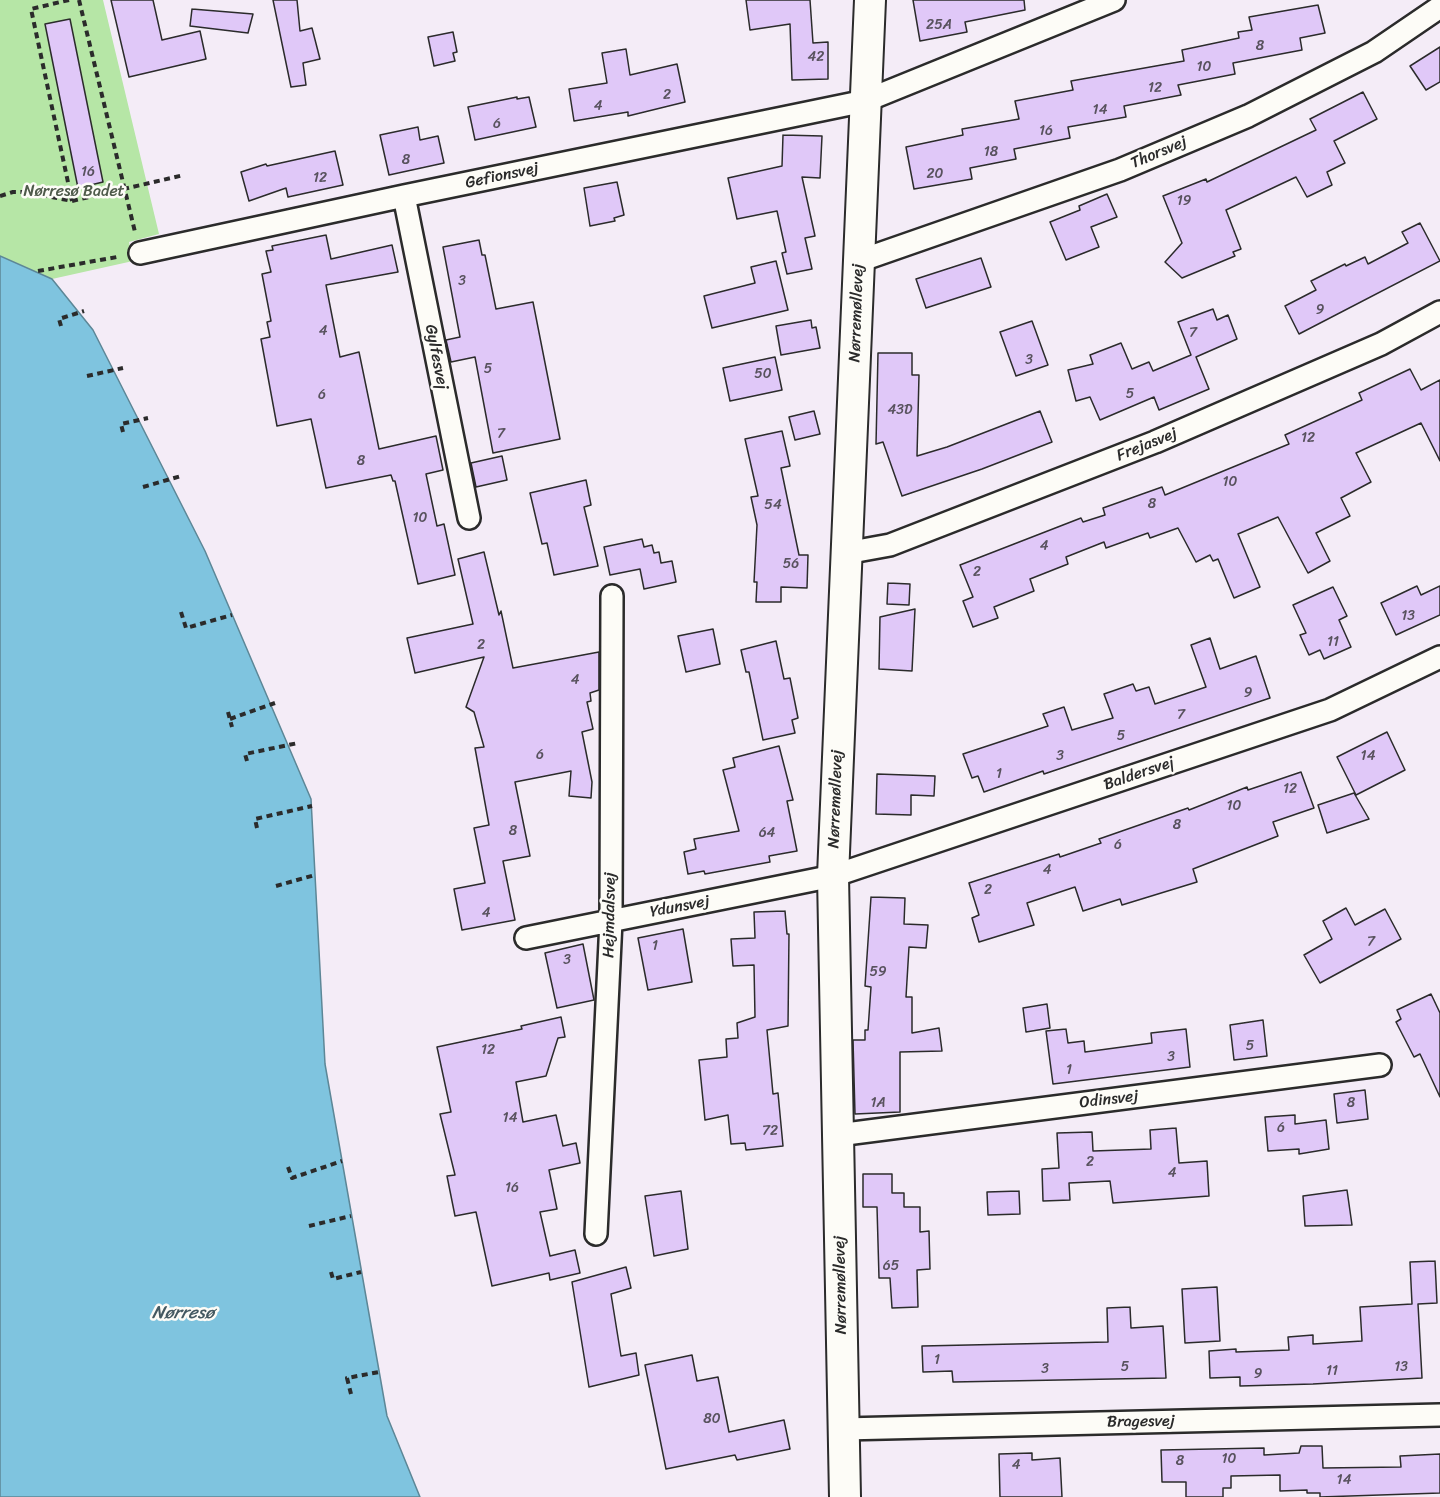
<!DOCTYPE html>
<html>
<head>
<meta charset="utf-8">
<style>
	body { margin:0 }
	canvas { display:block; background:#f4ecf7 }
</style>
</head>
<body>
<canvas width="1440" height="1497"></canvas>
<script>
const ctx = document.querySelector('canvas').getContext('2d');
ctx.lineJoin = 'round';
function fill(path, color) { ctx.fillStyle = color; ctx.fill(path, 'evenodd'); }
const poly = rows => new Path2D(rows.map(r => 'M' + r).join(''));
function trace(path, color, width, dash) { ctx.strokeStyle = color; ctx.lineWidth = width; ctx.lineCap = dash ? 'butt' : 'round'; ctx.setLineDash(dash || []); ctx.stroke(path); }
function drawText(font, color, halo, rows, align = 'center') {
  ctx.font = font + ' Sriracha,sans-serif'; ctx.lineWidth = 5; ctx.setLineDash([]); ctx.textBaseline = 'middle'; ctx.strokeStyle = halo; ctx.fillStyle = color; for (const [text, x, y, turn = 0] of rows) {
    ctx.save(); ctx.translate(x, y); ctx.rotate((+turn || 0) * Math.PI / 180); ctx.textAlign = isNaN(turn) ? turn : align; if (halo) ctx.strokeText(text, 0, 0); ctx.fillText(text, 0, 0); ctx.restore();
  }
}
fill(poly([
	[0,0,103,0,159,234,129,242,133,261,52,279,0,256]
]), '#b6e6a6');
const water = poly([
	[0,256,52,279,93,330,205,551,311,799,325,1064,387,1416,420,1497,0,1497,0,256]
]);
fill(water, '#7fc4df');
trace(water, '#5d8797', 1.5);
const building = poly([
	[111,0,153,0,162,40,200,31,206,59,129,77,111,0],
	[273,0,297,0,300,31,312,28,320,59,303,63,306,85,291,87,273,0],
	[746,0,810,0,813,43,828,42,828,79,792,80,790,24,750,30,746,0],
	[913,0,1024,0,1025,10,965,22,967,32,920,41,913,0],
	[1318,5,1325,33,1300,38,1302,50,1233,63,1235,74,1178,85,1181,95,1124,106,1126,117,1068,127,1070,138,1014,149,1016,159,970,168,972,179,914,189,906,147,963,135,962,129,1019,119,1015,101,1073,90,1071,81,1184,61,1182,50,1239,38,1238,32,1252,30,1249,17,1318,5],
	[192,9,253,14,248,33,190,26,192,9],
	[70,19,103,182,78,188,45,24,70,19],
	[453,32,457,52,453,53,455,61,434,66,428,37,453,32],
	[1440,47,1440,82,1426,90,1410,66,1440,47],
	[626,49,630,75,677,64,685,102,628,116,628,112,574,121,569,89,607,83,602,53,626,49],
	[1363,92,1377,119,1334,141,1345,163,1327,172,1332,185,1307,197,1296,177,1226,210,1241,249,1233,252,1235,256,1182,278,1165,262,1182,243,1163,196,1206,179,1207,182,1316,130,1310,119,1363,92],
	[517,97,517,99,529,97,536,127,475,140,468,107,517,97],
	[418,127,420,140,438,136,444,163,389,175,380,135,418,127],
	[783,135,822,136,820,178,802,177,815,236,805,238,812,269,787,274,782,253,786,252,777,211,737,219,728,178,782,166,783,135],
	[335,151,343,185,288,197,286,188,249,201,241,172,266,164,267,166,335,151],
	[617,182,624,215,614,218,615,221,590,226,584,188,617,182],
	[1107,194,1117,217,1091,227,1099,247,1066,260,1050,222,1080,210,1079,206,1107,194],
	[1420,223,1440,261,1299,334,1285,306,1316,290,1311,281,1345,264,1346,266,1365,257,1368,264,1408,243,1402,232,1420,223],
	[326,235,331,259,392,245,398,272,326,285,340,357,359,352,379,449,436,436,443,470,426,474,437,526,444,524,455,575,418,584,395,481,393,481,391,475,326,488,311,419,277,426,261,339,270,337,267,322,271,321,262,274,271,272,266,251,273,250,272,246,326,235],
	[479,240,482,255,485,255,496,309,533,302,560,439,493,453,475,357,451,362,446,340,460,337,443,247,479,240],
	[981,258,991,287,926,308,916,279,981,258],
	[776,261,788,310,712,328,704,296,755,283,751,267,776,261],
	[1213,309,1217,320,1228,315,1237,339,1196,357,1209,389,1159,410,1154,397,1100,420,1090,397,1076,401,1068,370,1093,364,1090,355,1121,343,1132,369,1149,362,1153,371,1191,355,1178,322,1213,309],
	[811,320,812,328,816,327,820,348,781,355,776,326,811,320],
	[1032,321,1048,365,1016,376,1000,332,1032,321],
	[878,353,912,353,912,375,919,375,917,456,947,447,1040,411,1052,442,982,469,902,496,883,442,876,444,878,353],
	[775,357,782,390,730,401,723,368,775,357],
	[1410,369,1421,390,1440,380,1440,461,1421,423,1356,453,1371,482,1341,498,1350,516,1316,533,1330,561,1308,573,1278,517,1238,534,1260,587,1234,598,1218,559,1213,561,1210,555,1196,562,1178,528,1150,538,1148,533,1106,548,1104,542,1066,557,1068,564,1030,579,1034,591,994,607,998,618,973,627,963,601,973,597,960,565,1081,518,1083,522,1105,515,1103,508,1162,487,1165,495,1289,444,1285,435,1362,400,1359,393,1410,369],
	[814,411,820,434,795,440,789,417,814,411],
	[782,431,790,466,781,468,799,555,808,555,807,588,781,587,781,602,756,602,757,582,754,582,757,525,751,497,758,496,745,439,782,431],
	[502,456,507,480,476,487,471,463,502,456],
	[586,480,591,505,584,507,598,566,554,575,547,543,542,544,530,493,586,480],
	[642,539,644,547,652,545,654,553,659,552,661,563,672,561,676,582,644,589,640,569,610,575,604,547,642,539],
	[484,552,499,615,501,611,513,668,599,652,599,690,590,693,591,701,587,702,593,729,582,732,592,782,591,798,569,796,571,771,515,782,530,856,503,861,515,920,462,930,454,889,485,883,474,828,489,825,475,748,484,747,474,712,466,707,484,657,415,673,407,638,473,624,458,559,484,552],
	[888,583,910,584,909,605,887,604,888,583],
	[1417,586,1421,595,1440,586,1440,615,1396,635,1381,603,1417,586],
	[1333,587,1347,616,1339,620,1351,647,1324,659,1320,650,1309,655,1300,635,1306,633,1293,605,1333,587],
	[915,609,912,671,879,669,880,617,915,609],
	[713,629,720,664,686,672,678,636,713,629],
	[1210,638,1220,669,1256,656,1270,698,1044,774,1043,771,984,792,978,776,972,778,963,754,1048,726,1043,714,1064,707,1072,730,1113,718,1104,694,1133,684,1136,691,1149,687,1155,704,1206,687,1191,645,1210,638],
	[776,641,784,679,790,678,798,718,792,720,795,733,763,740,749,672,746,672,741,650,776,641],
	[1387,732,1405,770,1356,795,1337,757,1387,732],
	[779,746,793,800,787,801,797,851,769,856,770,862,705,874,704,871,688,874,684,852,696,849,694,839,739,831,723,770,735,767,733,758,779,746],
	[1301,772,1314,808,1273,822,1278,836,1193,869,1197,882,1122,905,1120,899,1083,911,1075,887,1027,903,1034,925,979,942,972,918,979,915,969,883,1059,854,1060,857,1101,843,1099,839,1188,808,1189,810,1247,787,1248,790,1301,772],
	[877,774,935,776,934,796,911,795,911,815,876,814,877,774],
	[1354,793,1369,819,1327,833,1318,805,1354,793],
	[871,897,905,898,904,924,928,925,926,948,909,947,906,997,912,997,912,1033,939,1028,942,1051,900,1052,900,1112,855,1114,853,1040,865,1040,865,1030,868,1030,871,987,865,986,871,897],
	[1346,908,1355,925,1385,909,1401,939,1320,983,1304,955,1332,939,1323,921,1346,908],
	[785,911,787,934,789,934,788,1026,767,1030,773,1094,778,1093,783,1146,746,1150,745,1143,731,1144,728,1115,705,1120,699,1060,727,1057,726,1039,738,1038,737,1023,755,1017,754,965,733,966,731,939,755,938,754,912,785,911],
	[683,929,692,982,648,990,638,938,683,929],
	[583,944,594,1000,557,1008,545,953,583,944],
	[1431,994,1440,1013,1440,1097,1420,1054,1414,1057,1396,1022,1401,1019,1397,1010,1431,994],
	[1047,1004,1050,1028,1026,1032,1023,1008,1047,1004],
	[561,1017,565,1037,558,1038,546,1076,516,1082,523,1122,556,1115,563,1146,576,1143,580,1163,549,1170,557,1209,540,1212,550,1256,575,1250,580,1273,550,1280,549,1273,492,1286,476,1212,455,1216,447,1176,455,1175,440,1114,451,1112,437,1047,522,1029,521,1026,561,1017],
	[1263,1020,1267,1056,1234,1060,1230,1025,1263,1020],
	[1066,1029,1068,1043,1084,1041,1085,1052,1152,1043,1151,1033,1186,1029,1190,1067,1053,1084,1046,1031,1066,1029],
	[1365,1090,1368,1119,1337,1123,1334,1094,1365,1090],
	[1295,1115,1295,1124,1326,1120,1329,1149,1299,1154,1299,1149,1268,1151,1265,1117,1295,1115],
	[1176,1128,1179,1163,1207,1161,1209,1196,1113,1203,1110,1181,1069,1183,1070,1200,1043,1201,1042,1169,1059,1168,1057,1133,1092,1132,1093,1151,1151,1149,1150,1130,1176,1128],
	[863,1174,892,1174,892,1193,904,1193,904,1207,920,1207,920,1232,929,1231,930,1269,917,1270,918,1307,892,1308,890,1278,879,1278,877,1207,863,1207,863,1174],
	[1347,1190,1352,1225,1305,1226,1303,1196,1347,1190],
	[681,1191,688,1249,654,1256,645,1196,681,1191],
	[1019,1191,1020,1214,988,1215,987,1192,1019,1191],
	[1435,1261,1437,1303,1418,1304,1422,1378,1313,1384,1240,1386,1240,1377,1210,1378,1209,1351,1236,1349,1236,1352,1289,1350,1288,1337,1313,1335,1313,1344,1362,1341,1360,1307,1412,1304,1410,1262,1435,1261],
	[626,1267,631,1288,611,1294,621,1356,636,1353,639,1375,589,1387,572,1282,626,1267],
	[1217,1287,1220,1341,1185,1343,1182,1289,1217,1287],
	[1130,1307,1131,1328,1163,1326,1166,1378,953,1382,952,1371,923,1372,922,1346,1108,1342,1107,1308,1130,1307],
	[692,1355,697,1381,718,1377,729,1432,784,1420,790,1449,737,1460,735,1455,666,1469,645,1365,692,1355],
	[1301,1446,1322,1446,1323,1468,1401,1467,1400,1456,1440,1454,1440,1493,1320,1497,1320,1493,1307,1493,1307,1490,1280,1491,1280,1475,1231,1476,1231,1488,1223,1488,1223,1497,1186,1497,1186,1482,1162,1482,1161,1450,1264,1448,1264,1455,1299,1453,1301,1446],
	[1032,1453,1032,1460,1060,1458,1062,1497,1000,1497,999,1454,1032,1453]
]);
fill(building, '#e0c8f8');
trace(building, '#2b2b2b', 1.5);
const street = poly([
	[404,196,469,518],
	[140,253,404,196,865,101,1114,0],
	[859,261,1120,170,1248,116,1374,52,1440,7],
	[846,553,890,545,1155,442,1381,344,1440,312],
	[526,938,833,876,1330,710,1440,657],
	[838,1135,1380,1065],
	[596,1234,611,921,612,596],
	[843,1429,1440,1415]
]);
const secondary = poly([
	[845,1497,833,876,870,0]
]);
trace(street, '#2b2b2b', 26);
trace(secondary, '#2b2b2b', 34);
trace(poly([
	[69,0,31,9,72,201],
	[79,0,135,232],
	[0,196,13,192,26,192,72,201,184,175],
	[38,271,117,257],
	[61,326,59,319,84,311],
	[87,376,123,368],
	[123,432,121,424,148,418],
	[143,487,181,476],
	[181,612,186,628,232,615],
	[228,712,232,727],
	[230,719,275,703],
	[247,761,245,754,298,743],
	[257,828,255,819,312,806],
	[276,886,315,875],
	[288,1167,292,1178,342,1161],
	[309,1226,351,1216],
	[331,1272,333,1279,361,1272],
	[351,1394,347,1378,379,1372]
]), '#2b2b2b', 4, [6, 4.5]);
trace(street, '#fdfcf7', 21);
trace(secondary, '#fdfcf7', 30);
drawText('14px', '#58525e', null, [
	["25A",939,25],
	["8",1260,46],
	["42",816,57],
	["10",1204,67],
	["12",1155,88],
	["2",667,95],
	["4",598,106],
	["14",1100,110],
	["6",497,124],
	["16",1046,131],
	["18",991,152],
	["8",406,160],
	["16",88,172],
	["20",935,174],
	["12",320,178],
	["19",1184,201],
	["3",462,281],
	["9",1320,310],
	["4",323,331],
	["7",1193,333],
	["3",1029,360],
	["5",488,369],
	["50",763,374],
	["5",1130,394],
	["6",322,395],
	["43D",900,410],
	["7",501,434],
	["12",1308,438],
	["8",361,461],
	["10",1230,482],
	["8",1152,504],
	["54",773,505],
	["10",420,518],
	["4",1044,546],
	["56",791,564],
	["2",977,572],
	["13",1408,616],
	["11",1333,642],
	["2",481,645],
	["4",575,680],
	["9",1248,693],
	["7",1181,715],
	["5",1121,736],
	["6",540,755],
	["3",1060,756],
	["14",1368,756],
	["1",999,774],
	["12",1290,789],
	["10",1234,806],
	["8",1177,825],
	["8",513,831],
	["64",767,833],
	["6",1118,845],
	["4",1047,870],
	["2",988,890],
	["4",486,913],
	["7",1371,942],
	["1",655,946],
	["3",567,960],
	["59",878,972],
	["5",1250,1046],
	["12",488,1050],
	["3",1171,1057],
	["1",1069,1070],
	["1A",878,1103],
	["8",1351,1103],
	["14",510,1118],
	["6",1281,1128],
	["72",770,1131],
	["2",1090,1162],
	["4",1172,1173],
	["16",512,1188],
	["65",891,1266],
	["1",937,1360],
	["5",1125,1367],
	["13",1401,1367],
	["3",1045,1369],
	["11",1332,1371],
	["9",1258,1374],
	["80",712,1419],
	["10",1229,1459],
	["8",1180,1461],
	["4",1016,1465],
	["14",1344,1480]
]);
drawText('16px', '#2b2b2b', '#fdfcf7', [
	["Thorsvej",1159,153,-23],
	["Gefionsvej",502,176,-12],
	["Nørremøllevej",857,313,-88],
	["Gylfesvej",436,357,79],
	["Frejasvej",1147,445,-22],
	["Baldersvej",1139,774,-19],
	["Nørremøllevej",836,799,-88],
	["Ydunsvej",680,907,-11],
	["Hejmdalsvej",610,915,-89],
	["Odinsvej",1109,1100,-7],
	["Nørremøllevej",841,1285,-91],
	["Bragesvej",1141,1422,-1]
]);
drawText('16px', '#4e5a4a', '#fdfcf7', [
	["Nørresø Badet",74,192]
]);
drawText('italic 18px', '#445961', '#fdfcf7', [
	["Nørresø",183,1313]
]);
</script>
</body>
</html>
